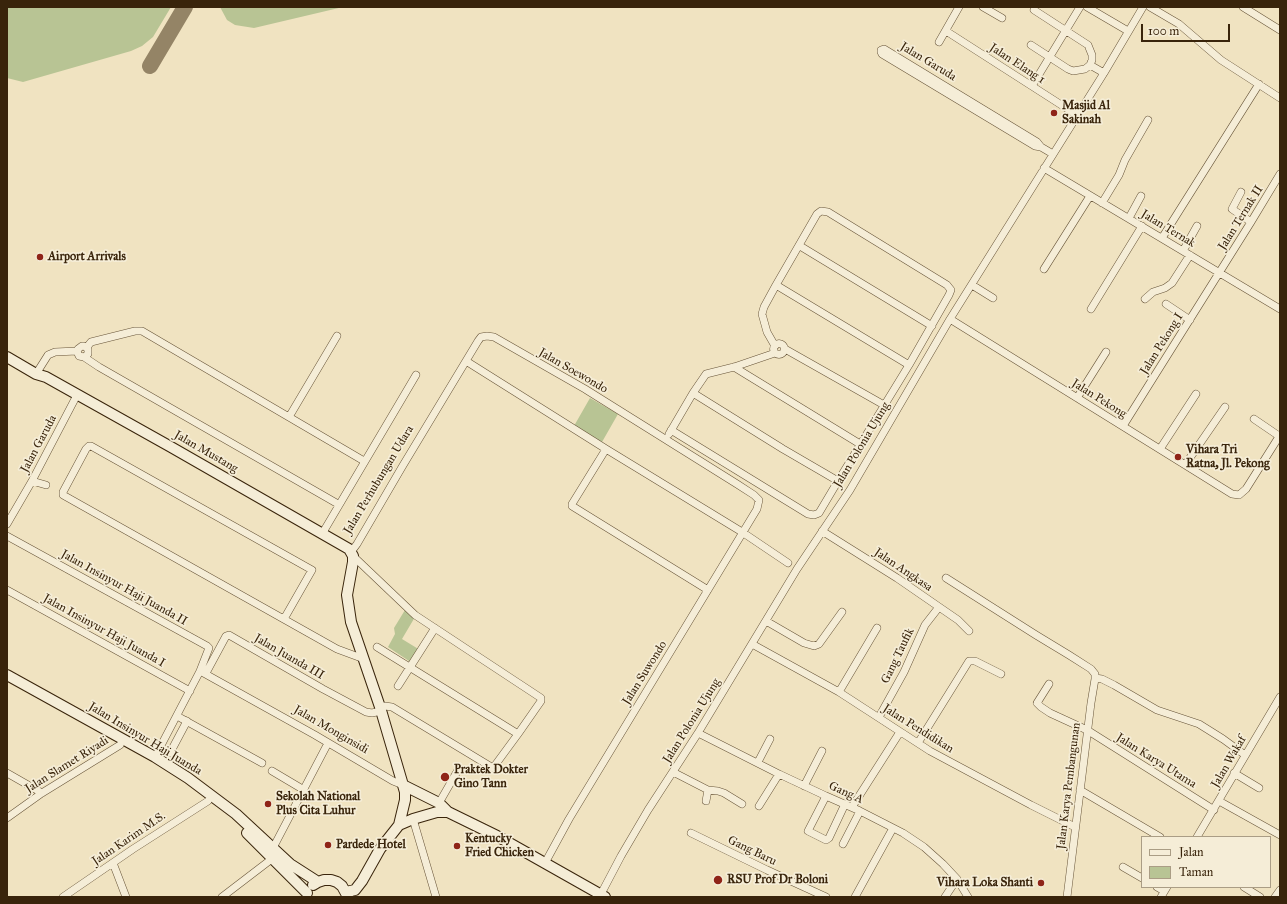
<!DOCTYPE html>
<html>
<head>
<meta charset="utf-8">
<style>
	body { margin:0 }
	#map { position:relative; width:1287px; height:904px; overflow:hidden; background:#f0e3c1; font-family:"IM FELL Great Primer",serif }
	canvas { display:block }
	.frame { position:absolute; inset:0; border:8px solid #39240b; pointer-events:none }
	.legend { position:absolute; left:1141px; top:836px; width:130px; height:52px; box-sizing:border-box; background:#f5edd7; border:1px solid #aa9d85; margin:0; padding:5px 7px; list-style:none; font-size:12px; color:#39240b }
	.legend li { display:flex; align-items:center; gap:8px; height:20px }
	.legend b { width:20px; border:1px solid #aa9d85 }
	.scale { position:absolute; left:1141px; top:24px; width:89px; height:18px; box-sizing:border-box; border:2px solid #39240b; border-top:0; padding-left:5px; font-size:12px; line-height:14px; white-space:nowrap; color:#39240b; -webkit-text-stroke:3px #f5edd7; paint-order:stroke }
</style>
</head>
<body>
<div id="map">
<canvas width="1287" height="904"></canvas>
<div class="frame"></div>
<ul class="legend">
<li><b style="height:5px;background:#f5edd7"></b>Jalan</li>
<li><b style="height:11px;background:#b8c494"></b>Taman</li>
</ul>
<div class="scale">100 m</div>
</div>
<script>
const ctx = document.querySelector('canvas').getContext('2d');
ctx.lineJoin = 'round';
function fill(path, color) { ctx.fillStyle = color; ctx.fill(path, 'evenodd'); }
const poly = rows => new Path2D(rows.map(r => 'M' + r).join(''));
function trace(path, color, width, dash) { ctx.strokeStyle = color; ctx.lineWidth = width; ctx.lineCap = dash ? 'butt' : 'round'; ctx.setLineDash(dash || []); ctx.stroke(path); }
function drawText(font, color, halo, rows, align = 'center') {
  ctx.font = font + ' "IM FELL Great Primer",serif'; ctx.lineWidth = 3.5; ctx.setLineDash([]); ctx.textBaseline = 'middle'; ctx.strokeStyle = halo; ctx.fillStyle = color; for (const [text, x, y, turn = 0] of rows) {
    ctx.save(); ctx.translate(x, y); ctx.rotate((+turn || 0) * Math.PI / 180); ctx.textAlign = isNaN(turn) ? turn : align; if (halo) ctx.strokeText(text, 0, 0); ctx.fillText(text, 0, 0); ctx.restore();
  }
}
fill(poly([
	[7,7,171,7,153,37,142,46,131,51,23,82,7,78],
	[220,7,343,7,254,28,235,25,227,20],
	[590,398,618,414,602,442,574,426],
	[405,610,415,617,402,639,420,650,412,663,388,647,395,634,394,628]
]), '#b8c494');
trace(poly([
	[150,66,185,7]
]), '#948466', 16);
const street = poly([
	[983,7,1002,18],
	[1087,7,1128,31],
	[1150,7,1179,24,1221,60,1280,98],
	[1243,7,1280,30],
	[946,31,1077,115],
	[939,42,959,7],
	[1031,45,1068,69,1073,71,1085,69,1090,65,1092,60,1092,55,1088,45,1034,10],
	[1090,65,1104,73],
	[1032,86,1080,7],
	[1041,147,1037,142,884,49,881,50,881,52,882,54,1035,146,1041,147,1053,154],
	[1044,168,1280,309],
	[1241,192,1232,209,1251,222],
	[1102,203,1119,175,1125,160,1148,120],
	[1129,218,1141,196],
	[1162,238,1259,84],
	[800,246,932,326],
	[1183,251,1197,226],
	[1044,269,1090,196],
	[972,285,993,298],
	[1145,299,1153,292,1165,288,1172,283,1190,255],
	[1166,304,1190,320],
	[1091,309,1142,226],
	[950,319,1232,494,1239,495,1246,489,1280,435],
	'773.5 349a5.5 5.5 0 1 1 11 0a5.5 5.5 0 1 1-11 0Z',
	[775,346,767,332,762,314,764,307,776,285],
	[87,347,91,342,135,331,142,331,364,461],
	[785,349,884,405],
	[84,357,88,354,88,349,84,346,82,346,78,349,77,351,79,356,84,357,99,367,338,504],
	[466,361,606,449,742,532,788,563],
	[734,367,860,444],
	[36,374,48,355,55,352,77,351],
	[1077,398,1106,352],
	[289,417,337,336],
	[1254,419,1279,436],
	[1123,426,1251,222,1280,174],
	[671,430,808,514,814,515,819,513,838,481,783,449,693,393],
	[669,434,693,393,706,374,734,367,775,353],
	[606,449,572,504,572,506,708,590],
	[1160,449,1196,394],
	[1185,465,1225,407],
	[32,481,46,485],
	[838,481,909,365,949,295,951,290,947,285,828,212,821,211,817,214,776,285,909,365],
	[7,524,32,481,77,395],
	[822,531,897,578,958,620,969,631],
	[322,534,416,375],
	[7,536,207,646,209,648,200,671,155,757],
	[351,552,357,544,402,467,478,341,481,337,487,336,494,337,585,389,737,484,754,495,759,500,757,509,569,819,545,863],
	[353,556,415,615,541,698,541,701,518,734,493,768,392,707,385,706,380,707],
	[946,578,1036,635,1069,655,1091,669,1095,674,1095,679,1091,703,1067,897],
	[7,590,190,691],
	[284,619,312,570,91,446,89,446,86,449,63,492,63,495,337,649,364,659],
	[766,621,804,643,814,646,819,644,842,612],
	[752,644,839,692,930,751,1031,805,1075,827],
	[377,647,518,734],
	[200,671,315,735,393,781,403,785],
	[206,673,226,636,229,635,323,689,366,712,372,713,381,711],
	[1095,678,1102,679,1114,685,1157,710,1199,724,1223,739,1245,755],
	[1049,684,1037,703,1041,707,1050,713,1087,730,1214,810],
	[398,686,435,628],
	[839,692,877,628],
	[177,716,262,763],
	[879,717,904,672,925,625,939,607],
	[698,733,779,774,826,796,860,811,903,833,924,847,943,864,957,879,968,897],
	[918,743,969,661,975,661,1001,674],
	[170,753,187,721],
	[758,762,770,739],
	[272,771,304,790],
	[673,772,708,790,718,791,724,793,742,804],
	[7,773,42,793],
	[1234,773,1259,788],
	[804,786,822,751],
	[1080,790,1160,837],
	[826,796,808,831,826,840,829,838,845,804],
	[706,801,708,790],
	[1219,801,1280,835],
	[439,803,458,770],
	[759,806,779,774],
	[852,807,900,732],
	[7,818,42,793,120,745],
	[413,819,436,897],
	[691,833,767,870,826,897],
	[1197,837,1280,697],
	[843,844,860,811],
	[273,848,328,743],
	[113,863,126,897],
	[1123,867,1142,878],
	[1157,887,1164,891],
	[1244,887,1260,897],
	[601,894,621,856,648,810,698,733,797,569,850,490,950,319,1104,73,1143,7],
	[63,897,133,849,208,801],
	[222,897,273,858],
	[855,897,893,828],
	[945,897,957,879],
	[1161,897,1167,887],
	[1275,897,1280,890]
]);
const secondary = poly([
	[7,357,36,374,46,377,171,447,349,549,353,556,353,562,347,595,351,622,380,707,405,792,405,800,399,825],
	[7,675,155,757,188,778,236,814,290,864,318,882],
	[403,785,439,803,448,812],
	[247,833,307,893],
	[313,885,318,882,324,880,331,880,337,882,342,886,348,897],
	[346,892,355,890,362,881,380,849,399,825,413,819,437,812,448,812,497,836,605,897]
]);
trace(street, '#675438', 8);
trace(secondary, '#39240b', 12);
trace(street, '#f5edd7', 7);
trace(secondary, '#f5edd7', 10);
for (const [x, y, r, color] of [
	[1054,113,4,"#8f2418"],
	[40,257,4,"#8f2418"],
	[1178,457,4,"#8f2418"],
	[445,777,5,"#8f2418"],
	[268,804,4,"#8f2418"],
	[328,845,4,"#8f2418"],
	[457,846,4,"#8f2418"],
	[718,880,5,"#8f2418"],
	[1041,883,4,"#8f2418"]
]) { const dot = new Path2D(); dot.arc(x, y, r, 0, 2 * Math.PI); ctx.fillStyle = color; ctx.fill(dot); trace(dot, '#f5edd7', 1.5); }
drawText('12px', '#39240b', '#f5edd7', [
	["Jalan Garuda",928,62,31],
	["Jalan Elang 1",1017,64,33],
	["Jalan Ternak II",1241,218,-58],
	["Jalan Ternak",1168,229,31],
	["Jalan Pekong I",1162,344,-58],
	["Jalan Soewondo",573,371,30],
	["Jalan Pekong",1099,399,32],
	["Jalan Garuda",39,444,-62],
	["Jalan Polonia Ujung",862,445,-59],
	["Jalan Mustang",206,452,30],
	["Jalan Perhubungan Udara",379,480,-59],
	["Jalan Angkasa",903,570,34],
	["Jalan Insinyur Haji Juanda II",124,588,29],
	["Jalan Insinyur Haji Juanda I",104,631,29],
	["Gang Taufik",898,656,-64],
	["Jalan Juanda III",289,657,30],
	["Jalan Suwondo",645,673,-58],
	["Jalan Polonia Ujung",692,721,-58],
	["Jalan Pendidikan",918,729,32],
	["Jalan Monginsidi",331,730,30],
	["Jalan Insinyur Haji Juanda",145,739,31],
	["Jalan Karya Utama",1156,761,32],
	["Jalan Wakaf",1229,762,-60],
	["Jalan Slamet Riyadi",67,765,-32],
	["Jalan Karya Pembangunan",1069,786,-83],
	["Gang A",846,793,24],
	["Jalan Karim M.S.",129,839,-34],
	["Gang Baru",752,851,26]
]);
drawText('bold 12px', '#39240b', '#f5edd7', [
	["Masjid Al",1062,106],
	["Sakinah",1062,120],
	["Airport Arrivals",48,257],
	["Vihara Tri",1186,450],
	["Ratna, Jl. Pekong",1186,464],
	["Praktek Dokter",454,770],
	["Gino Tann",454,784],
	["Sekolah National",276,797],
	["Plus Cita Luhur",276,811],
	["Kentucky",465,839],
	["Fried Chicken",465,853],
	["Pardede Hotel",336,845],
	["RSU Prof Dr Boloni",727,880],
	["Vihara Loka Shanti",1033,883,"right"]
], 'left');
</script>
</body>
</html>
